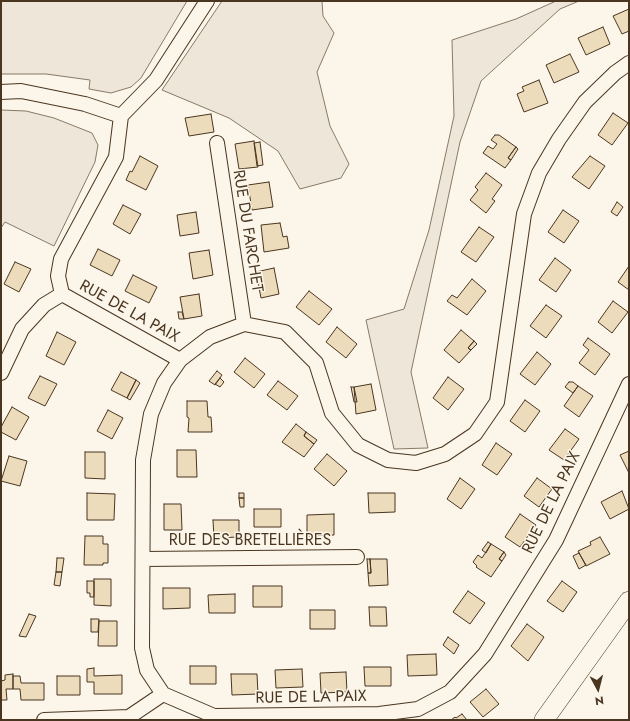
<!DOCTYPE html>
<html>
<head>
<meta charset="utf-8">
<style>
	body { margin:0 }
	#map { position:relative; width:630px; height:721px; overflow:hidden; background:#fbf6e9; font-family:Jost,sans-serif }
	canvas { display:block }
	.frame { position:absolute; inset:0; border:2px solid #4a3520; pointer-events:none }
	.north { position:absolute; left:578px; top:669px; width:40px; height:40px; -webkit-text-stroke:3px #fbf6e9; paint-order:stroke; rotate:173deg; font-size:11px; font-weight:700; line-height:16px; text-align:center; color:#4a3520 }
	.north::after { content:''; display:block; margin:auto; width:14px; height:18px; background:#4a3520; clip-path:polygon(50% 0,100% 100%,50% 72%,0 100%) }
</style>
</head>
<body>
<div id="map">
<canvas width="630" height="721"></canvas>
<div class="frame"></div>
<div class="north">N</div>
</div>
<script>
const ctx = document.querySelector('canvas').getContext('2d');
ctx.lineJoin = 'round';
function fill(path, color) { ctx.fillStyle = color; ctx.fill(path, 'evenodd'); }
const poly = rows => new Path2D(rows.map(r => 'M' + r).join(''));
function trace(path, color, width, dash) { ctx.strokeStyle = color; ctx.lineWidth = width; ctx.lineCap = dash ? 'butt' : 'round'; ctx.setLineDash(dash || []); ctx.stroke(path); }
function drawText(font, color, halo, rows, align = 'center') {
  ctx.font = font + ' Jost,sans-serif'; ctx.lineWidth = 3; ctx.setLineDash([]); ctx.textBaseline = 'middle'; ctx.strokeStyle = halo; ctx.fillStyle = color; for (const [text, x, y, turn = 0] of rows) {
    ctx.save(); ctx.translate(x, y); ctx.rotate((+turn || 0) * Math.PI / 180); ctx.textAlign = isNaN(turn) ? turn : align; if (halo) ctx.strokeText(text, 0, 0); ctx.fillText(text, 0, 0); ctx.restore();
  }
}
const green = poly([
	[1,1,187,1,141,78,131,87,111,93,89,89,90,80,46,74,1,74,1,1],
	[222,1,322,1,323,16,334,33,317,72,330,126,349,164,341,178,300,189,278,151,229,118,162,90,222,1],
	[556,1,579,1,560,9,481,81,460,142,411,372,428,448,394,449,366,320,404,309,429,230,454,116,452,40,516,19,556,1],
	[1,110,26,111,54,118,92,133,98,145,95,162,54,246,5,222,1,228,1,110]
]);
fill(green, '#ede6d9');
trace(green, '#887966', 1);
const building = poly([
	[629,9,629,31,622,34,613,16,629,9],
	[603,27,610,44,586,55,578,38,603,27],
	[570,54,579,72,554,83,546,65,570,54],
	[539,80,548,103,524,112,517,94,524,91,522,87,539,80],
	[613,113,628,123,612,145,598,135,613,113],
	[211,114,214,132,189,136,185,118,211,114],
	[495,135,499,135,516,147,508,158,511,160,505,168,483,153,488,146,493,149,497,144,491,140,495,135],
	[254,141,258,167,239,169,235,144,254,141],
	[260,142,263,165,257,166,254,143,260,142],
	[516,147,518,149,511,160,508,158,516,147],
	[140,156,158,166,146,190,126,180,130,171,132,172,140,156],
	[590,156,605,166,589,189,572,177,590,156],
	[486,173,502,185,492,199,495,201,486,213,470,200,478,190,475,187,486,173],
	[269,182,273,207,252,210,248,185,269,182],
	[617,202,623,207,617,216,611,212,617,202],
	[123,205,141,214,130,234,113,224,123,205],
	[563,210,579,221,564,243,548,232,563,210],
	[196,212,199,233,180,236,177,215,196,212],
	[280,223,283,237,287,236,289,248,264,252,261,225,280,223],
	[479,227,494,237,476,262,461,252,479,227],
	[98,249,120,260,112,276,90,265,98,249],
	[209,250,213,275,193,279,189,253,209,250],
	[555,258,571,270,556,292,539,280,555,258],
	[15,262,31,269,19,292,4,284,15,262],
	[629,266,629,290,618,282,629,266],
	[274,268,279,294,261,298,256,272,274,268],
	[133,275,157,287,149,303,125,291,133,275],
	[472,279,486,291,467,315,447,301,452,295,457,298,472,279],
	[309,291,332,309,319,325,296,307,309,291],
	[199,294,202,316,184,319,180,297,199,294],
	[613,301,628,312,612,333,598,322,613,301],
	[546,305,562,316,546,338,530,326,546,305],
	[178,312,182,312,184,319,179,319,178,312],
	[337,327,357,344,346,358,326,342,337,327],
	[461,330,474,341,468,348,471,350,459,363,444,350,461,330],
	[57,332,76,342,64,365,46,356,57,332],
	[588,338,610,354,595,375,579,363,589,350,583,345,588,338],
	[474,341,477,344,471,350,468,348,474,341],
	[537,352,551,364,535,385,520,374,537,352],
	[245,358,265,374,254,388,234,372,245,358],
	[217,371,222,375,215,385,209,381,217,371],
	[121,372,136,380,127,398,111,390,121,372],
	[40,376,57,384,45,406,28,398,40,376],
	[448,377,464,389,448,410,433,398,448,377],
	[220,378,224,382,220,387,215,384,220,378],
	[136,380,140,383,130,400,127,398,136,380],
	[278,381,298,396,287,410,267,395,278,381],
	[569,382,573,382,578,386,573,393,565,387,569,382],
	[371,384,376,410,356,414,354,387,371,384],
	[578,386,593,396,579,417,564,406,578,386],
	[351,387,354,387,357,402,354,402,351,387],
	[525,400,540,411,525,432,510,421,525,400],
	[187,401,207,401,208,417,211,417,212,432,188,432,189,418,187,417,187,401],
	[12,407,29,417,16,440,1,432,1,427,12,407],
	[108,410,123,418,112,439,97,431,108,410],
	[296,424,306,432,304,436,314,444,304,457,282,442,296,424],
	[565,429,579,439,564,460,549,450,565,429],
	[306,432,317,440,314,444,304,436,306,432],
	[496,443,512,454,497,475,482,465,496,443],
	[177,450,196,450,197,477,177,477,177,450],
	[629,451,629,473,620,455,629,451],
	[85,452,105,452,105,479,85,478,85,452],
	[327,454,347,471,334,486,314,469,327,454],
	[9,456,27,461,20,486,1,481,9,456],
	[460,478,475,489,461,509,447,499,460,478],
	[537,478,552,489,539,507,524,496,537,478],
	[622,491,629,509,610,519,601,502,622,491],
	[87,493,115,494,114,520,87,520,87,493],
	[239,493,244,493,244,498,239,498,239,493],
	[368,493,395,493,395,512,369,513,368,493],
	[239,498,244,498,244,507,240,507,239,498],
	[164,504,181,504,182,530,164,530,164,504],
	[254,509,281,509,281,527,254,527,254,509],
	[334,514,334,535,307,536,307,515,334,514],
	[520,514,536,525,520,547,505,537,520,514],
	[213,520,239,520,239,537,214,538,213,520],
	[85,536,103,536,103,544,108,544,108,563,103,563,103,565,84,565,85,536],
	[600,537,610,554,586,566,578,551,591,545,590,542,600,537],
	[488,542,491,544,486,553,482,550,488,542],
	[491,544,504,552,499,559,502,561,491,577,476,567,477,566,473,562,478,555,482,558,491,544],
	[504,552,506,555,502,561,499,559,504,552],
	[579,553,586,565,579,569,573,556,579,553],
	[57,558,64,558,62,572,56,572,57,558],
	[367,559,370,559,371,573,368,573,367,559],
	[370,559,387,559,388,585,369,586,368,573,371,573,370,559],
	[56,572,62,572,60,586,54,585,56,572],
	[94,579,111,579,111,606,94,605,94,579],
	[87,581,94,581,94,597,90,597,90,593,87,593,87,581],
	[562,581,577,592,563,612,547,601,562,581],
	[253,586,282,586,282,607,253,607,253,586],
	[163,588,190,588,190,608,163,609,163,588],
	[468,591,485,603,470,624,453,612,468,591],
	[235,594,235,613,209,613,208,595,235,594],
	[369,607,386,607,387,626,370,626,369,607],
	[310,610,335,610,335,629,310,629,310,610],
	[29,614,36,616,26,637,19,636,29,614],
	[91,619,99,619,98,632,91,632,91,619],
	[99,621,117,621,117,646,98,646,99,621],
	[527,624,544,637,528,661,511,646,527,624],
	[448,637,459,645,454,654,443,645,448,637],
	[436,654,437,675,408,676,407,655,436,654],
	[190,666,216,666,216,684,190,684,190,666],
	[364,667,391,667,391,686,365,686,364,667],
	[94,668,94,676,122,675,122,694,94,694,94,682,87,682,87,669,94,668],
	[302,669,303,687,276,688,275,670,302,669],
	[346,672,347,692,321,693,320,673,346,672],
	[13,674,13,689,6,689,7,700,1,700,1,681,5,680,5,675,13,674],
	[231,674,257,674,258,694,232,695,231,674],
	[13,676,20,676,21,683,44,683,44,700,21,700,20,689,13,689,13,676],
	[57,676,80,676,80,695,57,695,57,676],
	[486,689,499,704,483,717,470,702,486,689],
	[462,714,467,720,451,720,455,717,456,718,462,714]
]);
fill(building, '#ecdcbc');
trace(building, '#4a3520', 1);
const minor = poly([
	[629,63,615,73,585,102,559,139,539,173,524,214,497,402,475,434,445,454,416,463,388,460,358,445,332,413,316,363,285,332,244,324,210,337,180,360,164,383,151,414,143,460,142,648,147,670,163,694,214,716,379,714,418,709,450,692,485,654,556,540,629,384],
	[1,92,21,91,85,104,121,116],
	[217,143,244,324],
	[62,294,58,276,61,259,116,157,121,116,156,80,207,1],
	[62,294,180,360],
	[1,373,22,329,44,305,62,294],
	[143,559,357,557],
	[44,720,129,717,163,694]
]);
const secondary = poly([
	[544,720,629,601]
]);
trace(minor, '#4a3520', 16);
trace(secondary, '#4a3520', 20);
trace(minor, '#fbf6e9', 14);
trace(secondary, '#fbf6e9', 19);
drawText('16px', '#4a3520', '#fbf6e9', [
	["RUE DU FARCHET",247,231,81],
	["RUE DE LA PAIX",129,312,29],
	["RUE DE LA PAIX",552,503,-64],
	["RUE DES BRETELLIÈRES",250,541],
	["RUE DE LA PAIX",311,698,-1]
]);
</script>
</body>
</html>
